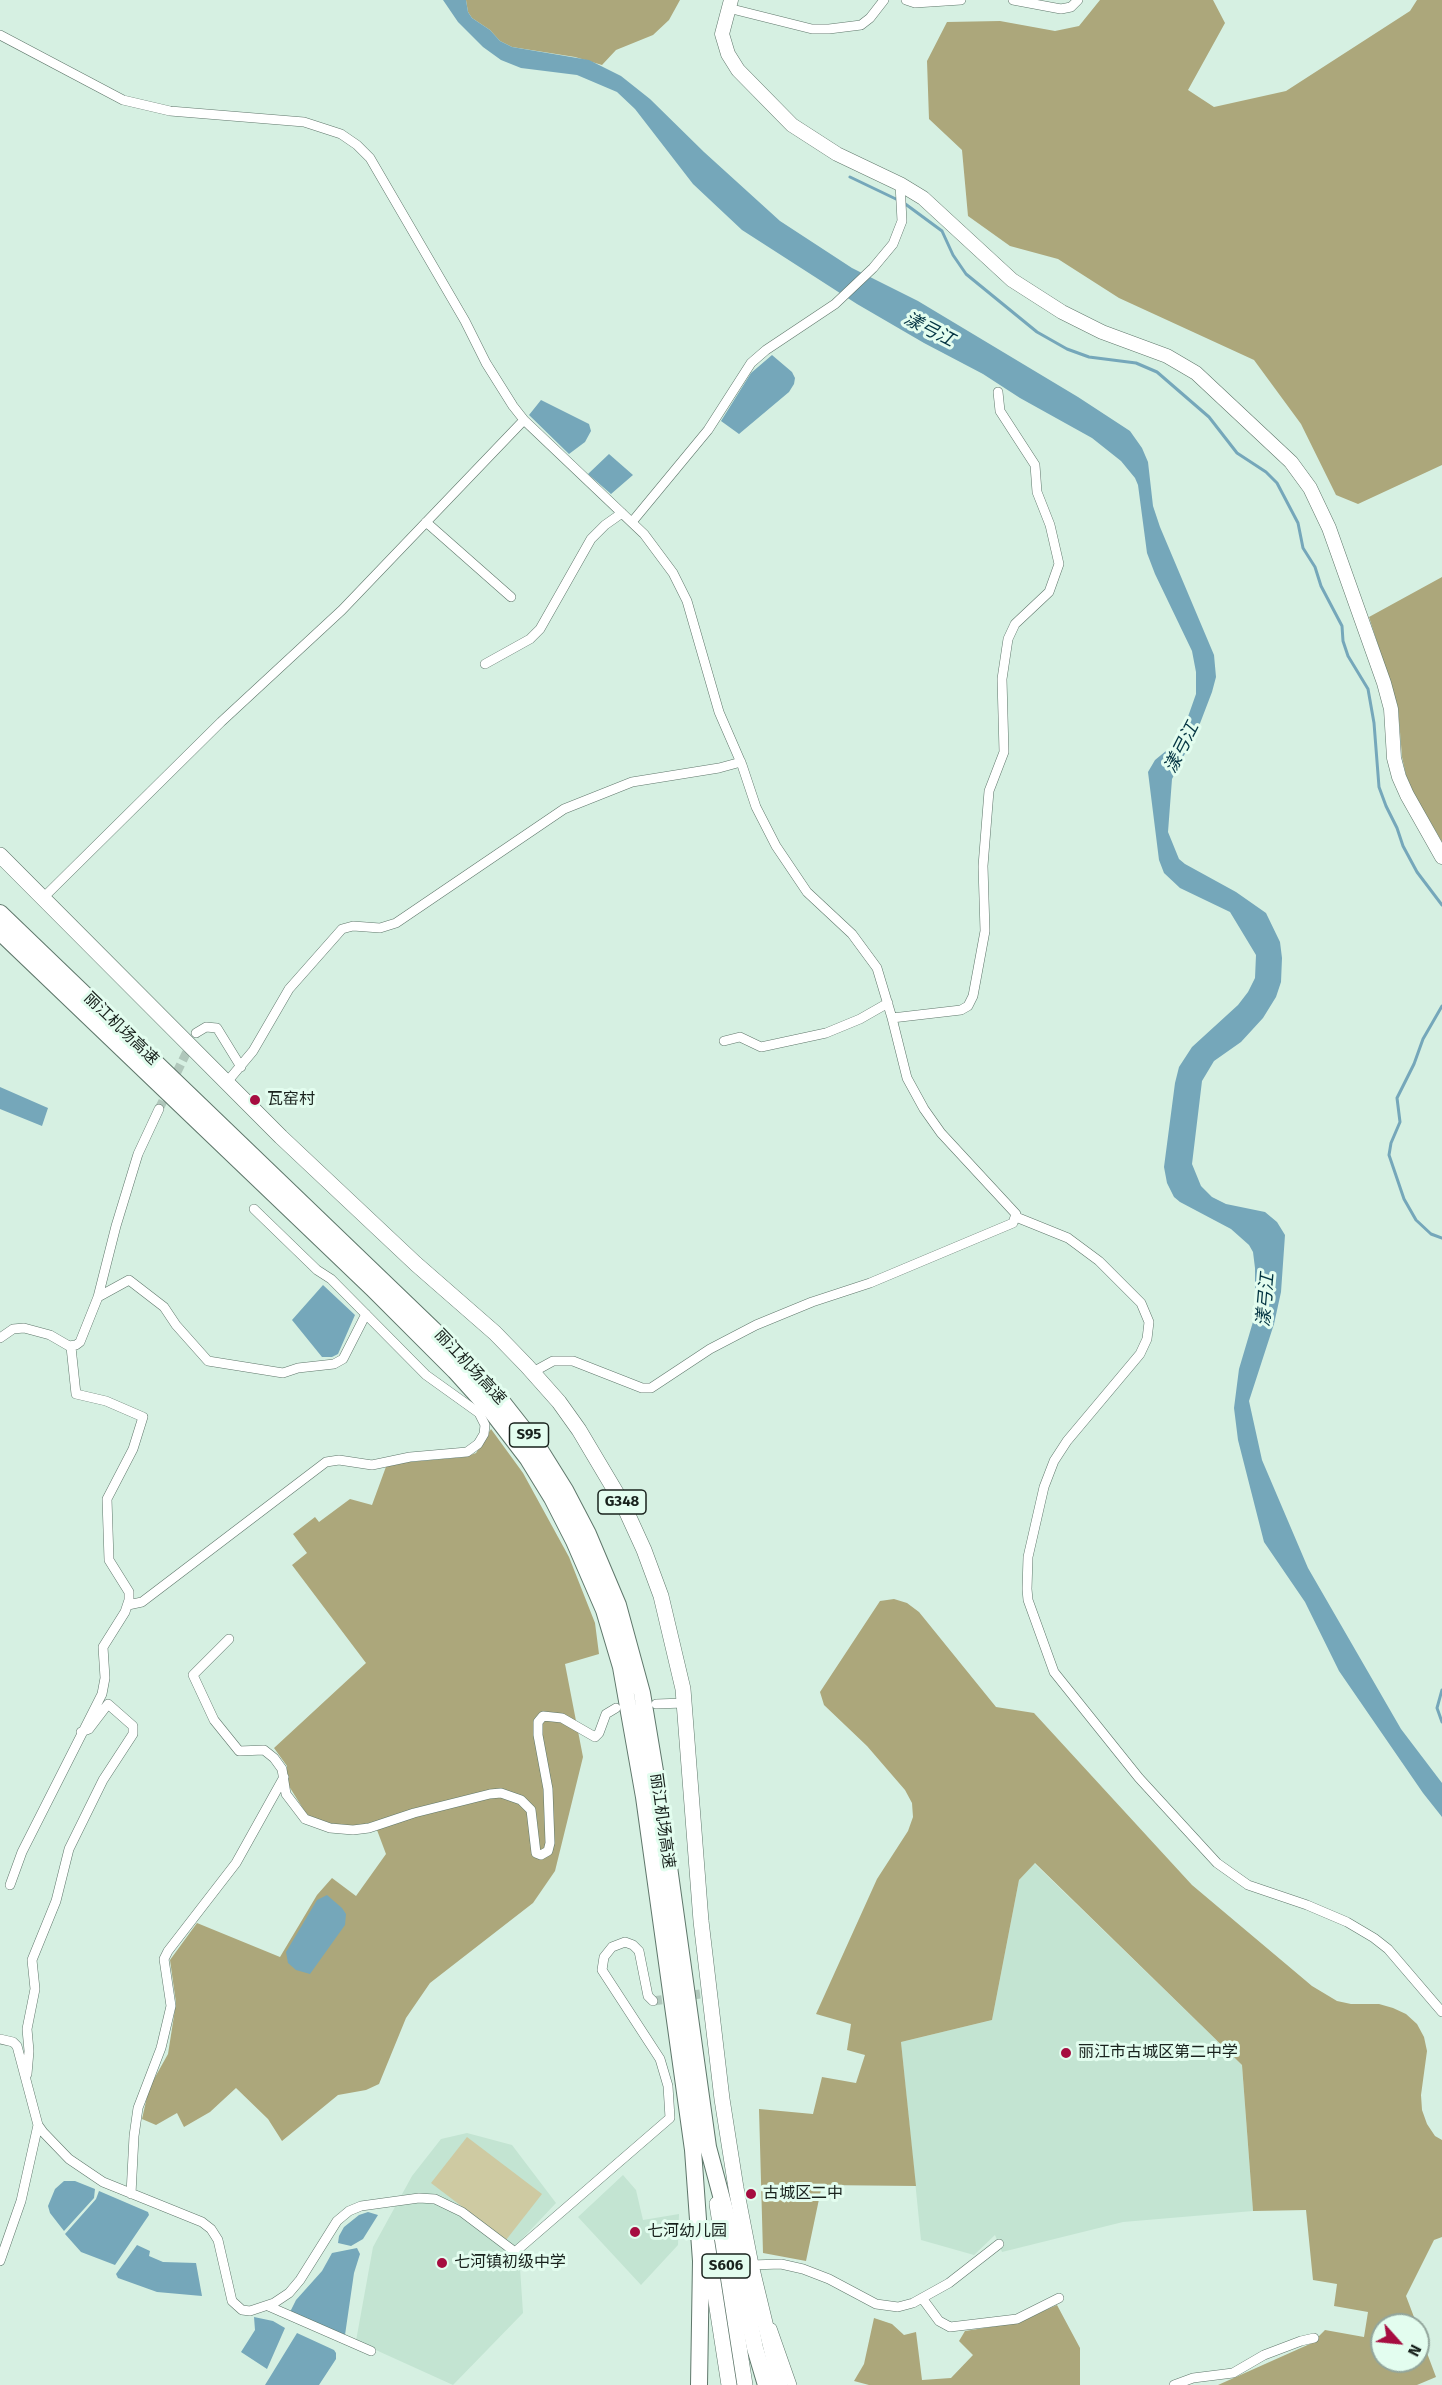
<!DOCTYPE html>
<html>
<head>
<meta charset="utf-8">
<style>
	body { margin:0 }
	#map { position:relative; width:1442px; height:2385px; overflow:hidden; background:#d6f0e2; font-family:"Fira Sans",sans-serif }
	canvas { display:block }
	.north { position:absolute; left:1370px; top:2313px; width:60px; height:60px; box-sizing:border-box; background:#e3fdef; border:2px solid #92a59b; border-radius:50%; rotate:117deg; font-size:16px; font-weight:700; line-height:24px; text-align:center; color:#19221d }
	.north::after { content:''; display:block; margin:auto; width:21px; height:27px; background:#a60d40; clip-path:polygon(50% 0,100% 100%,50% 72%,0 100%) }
</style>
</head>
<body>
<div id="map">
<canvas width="1442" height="2385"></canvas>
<div class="north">N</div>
</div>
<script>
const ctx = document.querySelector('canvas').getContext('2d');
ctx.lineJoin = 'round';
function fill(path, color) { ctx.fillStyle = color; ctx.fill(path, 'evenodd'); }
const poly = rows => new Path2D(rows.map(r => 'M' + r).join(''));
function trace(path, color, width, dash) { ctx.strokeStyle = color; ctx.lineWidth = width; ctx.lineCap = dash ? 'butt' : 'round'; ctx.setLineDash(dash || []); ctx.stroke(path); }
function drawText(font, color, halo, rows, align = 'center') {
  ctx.font = font + ' "Fira Sans","Noto Sans SC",sans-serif'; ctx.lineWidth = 6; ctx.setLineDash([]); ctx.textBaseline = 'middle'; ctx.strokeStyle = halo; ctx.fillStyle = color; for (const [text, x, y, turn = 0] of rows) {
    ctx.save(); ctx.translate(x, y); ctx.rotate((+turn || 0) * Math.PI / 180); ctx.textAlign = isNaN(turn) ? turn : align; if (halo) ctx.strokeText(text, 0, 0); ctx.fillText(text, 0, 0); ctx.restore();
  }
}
fill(poly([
	[1034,1863,1242,2065,1253,2211,1123,2222,1002,2252,995,2235,974,2255,921,2240,901,2042,992,2020,1019,1880],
	[467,2133,512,2145,556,2203,505,2257,520,2268,523,2313,453,2385,356,2341,373,2247,412,2176,441,2139],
	[623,2175,636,2190,643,2220,679,2214,678,2245,641,2285,578,2217]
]), '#c3e4d2');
fill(poly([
	[467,2137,542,2194,506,2240,431,2183]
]), '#cecaa2');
fill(poly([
	[466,0,680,0,669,20,653,35,616,50,602,65,575,57,512,47,500,41,490,30,472,18,468,12],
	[1100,0,1213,0,1225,23,1188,90,1214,107,1286,91,1410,11,1417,0,1442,0,1442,465,1358,504,1336,495,1301,424,1254,360,1119,298,1058,259,1010,246,968,216,962,150,929,119,927,61,947,22,1000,21,1055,31,1079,26],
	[1442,577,1442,842,1413,792,1406,775,1402,757,1398,707,1369,617],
	[491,1429,523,1473,569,1557,595,1623,599,1654,565,1664,583,1757,555,1871,533,1903,430,1983,406,2018,379,2084,366,2090,338,2095,282,2141,268,2119,236,2088,210,2112,184,2127,177,2113,156,2125,142,2119,149,2088,168,2054,176,2003,170,1960,197,1923,280,1957,317,1895,332,1878,356,1896,386,1854,374,1822,350,1827,317,1822,307,1815,287,1783,287,1766,274,1748,366,1663,292,1565,307,1553,293,1534,315,1517,319,1522,350,1499,372,1505,387,1464,465,1457,476,1453],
	[894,1599,907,1603,919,1612,996,1707,1034,1713,1192,1885,1312,1986,1337,2001,1351,2004,1379,2004,1393,2008,1406,2014,1417,2024,1424,2037,1427,2051,1421,2095,1422,2110,1427,2124,1435,2136,1442,2140,1442,2237,1434,2240,1406,2296,1417,2325,1382,2325,1382,2361,1418,2361,1418,2329,1436,2377,1417,2385,1218,2385,1312,2343,1325,2330,1364,2337,1368,2312,1334,2306,1337,2284,1313,2280,1306,2210,1253,2211,1242,2065,1035,1863,1019,1880,992,2020,901,2042,916,2186,822,2185,806,2261,763,2253,759,2109,813,2114,822,2077,856,2083,865,2055,847,2050,851,2024,816,2014,877,1879,908,1831,913,1817,912,1803,905,1790,867,1746,824,1705,820,1692,880,1601],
	[1057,2305,1080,2348,1080,2385,869,2385,854,2381,864,2364,874,2318,892,2324,904,2335,916,2332,922,2380,951,2378,973,2355,959,2341,965,2331,1016,2323]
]), '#aca77b');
fill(poly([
	[443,0,466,0,468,12,472,18,490,30,500,41,512,47,589,60,621,76,650,99,704,152,780,221,852,268,918,301,1078,397,1130,431,1142,448,1148,462,1153,506,1160,527,1214,655,1216,677,1212,692,1199,726,1172,779,1168,832,1179,859,1185,864,1236,892,1266,913,1280,942,1282,958,1281,982,1276,997,1263,1018,1241,1042,1214,1061,1202,1081,1192,1164,1201,1186,1212,1197,1226,1204,1265,1212,1277,1222,1285,1235,1281,1292,1274,1324,1249,1401,1262,1460,1308,1568,1401,1729,1442,1783,1442,1817,1423,1793,1339,1671,1305,1602,1264,1542,1238,1440,1234,1408,1239,1369,1255,1315,1255,1268,1253,1252,1249,1245,1231,1229,1180,1202,1174,1197,1167,1183,1164,1167,1175,1083,1179,1067,1192,1047,1238,1005,1248,992,1255,978,1256,955,1230,912,1180,888,1164,873,1159,860,1148,772,1155,760,1172,746,1184,728,1196,694,1196,672,1192,651,1155,574,1147,553,1138,485,1135,478,1121,461,1092,438,1020,398,983,374,924,343,857,304,742,230,693,184,635,109,617,92,577,75,521,68,501,60,483,47,458,22],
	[772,355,792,372,795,378,794,384,789,392,739,434,721,421,751,373],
	[541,400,589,424,591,431,585,442,569,454,529,415],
	[609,454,633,475,611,494,588,474],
	[0,1087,48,1108,42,1126,0,1109],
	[323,1285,355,1315,338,1354,332,1357,322,1357,292,1320],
	[327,1895,342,1908,346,1914,345,1925,310,1974,296,1970,288,1963,286,1952,317,1900],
	[64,2181,75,2181,95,2189,94,2198,64,2231,50,2213,48,2206,55,2189],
	[99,2191,148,2212,149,2215,115,2265,81,2252,65,2234,96,2199],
	[368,2212,378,2215,363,2239,351,2246,338,2243,339,2236,344,2227,359,2215],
	[137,2245,150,2251,149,2256,163,2262,196,2263,202,2296,157,2292,118,2278,116,2274],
	[357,2248,360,2254,354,2273,345,2335,290,2312,296,2300,322,2271,332,2253],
	[254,2317,273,2321,285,2328,267,2369,241,2352,255,2330],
	[297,2333,334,2350,336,2353,336,2359,319,2385,265,2385]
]), '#75a7ba');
trace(poly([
	[850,177,898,200],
	[904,203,942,231,953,255,966,274,1037,332,1067,349,1089,357,1136,363,1157,372,1209,417,1237,453,1266,472,1277,483,1298,523,1303,548,1315,567,1321,586,1342,626,1343,641,1348,656,1368,689,1374,723,1379,787,1386,806,1397,828,1403,846,1417,872,1442,905],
	[1442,1006,1423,1039,1414,1064,1397,1098,1400,1122,1391,1143,1389,1155,1404,1199,1416,1220,1431,1234,1442,1238],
	[1442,1690,1437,1708,1442,1722]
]), '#75a7ba', 3);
trace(poly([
	[159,1109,196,1033],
	[653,2001,700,1994]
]), '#b0c7bb', 9, [9, 4.5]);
const minor = poly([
	[906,0,915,3,961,0],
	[1013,0,1061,9,1071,7,1078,0],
	[728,8,812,29,829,29,861,25,870,18,884,0],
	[0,35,123,100,170,111,304,122,341,134,357,145,370,158,465,321,486,363,513,406,524,420,644,534,673,573,687,601,719,712,742,765,756,807,776,846,807,892,852,934,877,968,892,1018,907,1078,924,1109,941,1133,1016,1214,1013,1223,870,1283,812,1302,756,1325,710,1349,651,1388,642,1388,573,1361,553,1361,533,1372],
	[426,522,511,597],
	[632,522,708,430,751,363,766,350,835,304,873,268,893,244,902,221,900,184],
	[485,664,530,639,540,629,591,539,605,525,622,513],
	[43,898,221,722,342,610,524,420],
	[892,1018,961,1010,968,1006,973,996,985,931,983,866,989,791,1004,752,1002,679,1008,639,1015,624,1049,592,1059,564,1050,525,1037,492,1035,465,1000,411,998,392],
	[196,1033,206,1027,217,1028,241,1067],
	[724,1041,740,1037,761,1047,826,1033,860,1019,888,1003],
	[227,1082,253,1051,289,989,342,929,353,926,380,928,396,923,564,809,632,782,719,768,741,762],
	[1016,1217,1068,1238,1099,1261,1141,1303,1149,1322,1147,1339,1140,1354,1067,1441,1054,1461,1044,1487,1028,1557,1027,1589,1028,1600,1054,1672,1139,1778,1217,1863,1248,1885,1307,1905,1347,1922,1374,1938,1388,1949,1442,2012],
	[98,1297,129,1280,164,1307,176,1325,208,1361,283,1373,298,1368,334,1364,343,1359,366,1314],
	[0,1338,13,1329,24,1328,50,1335,69,1346,76,1345,80,1342,98,1297,116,1226,138,1154,159,1109],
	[128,1605,142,1602,326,1462,339,1460,372,1465,410,1457,467,1452,478,1444,484,1434,485,1425,479,1413,426,1375,331,1279,317,1270,254,1209],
	[229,1639,193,1675,214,1720,239,1751,264,1750,274,1758,282,1769,286,1794,305,1819,330,1828,353,1830,369,1828,414,1813,490,1794,501,1793,521,1800,531,1810,536,1853,541,1855,548,1851,550,1843,548,1789,538,1735,538,1722,543,1716,562,1718,595,1737,599,1733,606,1714,616,1708],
	[656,1704,684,1703],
	[10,1885,22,1852,102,1694,105,1678,103,1647,125,1612,129,1600,129,1592,109,1560,107,1499,133,1449,143,1417,106,1401,76,1394,71,1347],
	[0,2039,13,2042,17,2046,38,2125,43,2132,69,2159,103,2182,202,2222,211,2229,218,2240,232,2301,242,2310,250,2311,274,2303,289,2293,300,2280,337,2221,349,2211,361,2206,419,2198,435,2199,462,2212,515,2252,670,2118,668,2086,660,2059,602,1970,604,1957,612,1947,625,1942,633,1945,639,1951,648,1996,653,2001],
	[27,2074,29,2051,27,2029,35,1989,32,1960,56,1901,69,1849,103,1780,133,1734,133,1726,108,1704,89,1729,81,1732],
	[131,2194,134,2136,138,2108,161,2048,171,2006,164,1959,168,1951,236,1863,284,1777],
	[0,2261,21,2201,38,2125],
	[751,2265,781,2264,803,2269,829,2279,876,2304,898,2307,913,2303,949,2283,999,2244],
	[922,2298,939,2321,950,2327,1017,2319,1059,2298],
	[268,2306,371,2351],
	[772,2328,792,2385],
	[1174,2385,1193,2378,1233,2373,1264,2355,1301,2341,1314,2338]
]);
const secondary = poly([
	[731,0,722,34,728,54,738,70,792,125,837,154,900,184,923,198,1012,280,1062,312,1102,332,1167,356,1196,373,1291,462,1310,488,1329,528,1384,683,1391,709,1394,758,1399,777,1407,795,1442,857]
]);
const trunk = poly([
	[0,855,281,1137,416,1264,495,1333,527,1366,559,1402,579,1430,623,1504,644,1550,661,1596,683,1689,701,1921,722,2099,736,2188,751,2265,780,2385],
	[717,2204,745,2385],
	[705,2230,729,2385]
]);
const motorway = poly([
	[0,913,466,1361,503,1403,540,1450,565,1490,588,1534,618,1605,642,1693,659,1795,708,2147,734,2244,755,2348,766,2385],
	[0,932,373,1289,455,1371,492,1412,528,1459,552,1498,574,1541,604,1610,621,1667,644,1797,693,2150,701,2261,699,2385]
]);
trace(minor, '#5f776b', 10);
trace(secondary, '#5f776b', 15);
trace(trunk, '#5f776b', 16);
trace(motorway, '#5f776b', 18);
trace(minor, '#fff', 9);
trace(secondary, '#fff', 14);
trace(trunk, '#fff', 15);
trace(motorway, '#fff', 16);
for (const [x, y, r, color] of [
	[255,1100,6,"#a60d40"],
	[1066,2053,6,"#a60d40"],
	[751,2194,6,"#a60d40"],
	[635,2232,6,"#a60d40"],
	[442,2263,6,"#a60d40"]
]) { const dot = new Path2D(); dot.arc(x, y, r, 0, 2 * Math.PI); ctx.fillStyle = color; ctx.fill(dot); trace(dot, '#e3fdef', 2); }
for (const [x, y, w] of [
	[529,1435,39],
	[622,1502,48],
	[726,2266,48]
]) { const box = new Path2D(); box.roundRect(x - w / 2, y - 12, w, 24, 4.5); ctx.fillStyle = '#e3fdef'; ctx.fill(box); trace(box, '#19221d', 1.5); }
drawText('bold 15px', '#19221d', null, [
	["S95",529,1435],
	["G348",622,1502],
	["S606",726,2266]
]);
drawText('16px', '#19221d', '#e3fdef', [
	["丽江机场高速",121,1029,44],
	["丽江机场高速",470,1367,47],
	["丽江机场高速",662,1821,82]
]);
drawText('16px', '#19221d', '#e3fdef', [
	["瓦窑村",267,1100],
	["丽江市古城区第二中学",1078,2053],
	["古城区二中",763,2194],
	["七河幼儿园",647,2232],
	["七河镇初级中学",454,2263]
], 'left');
drawText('italic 18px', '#033442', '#e3fdef', [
	["漾弓江",929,330,27],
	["漾弓江",1182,748,-63],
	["漾弓江",1266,1300,-85]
]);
</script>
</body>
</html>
